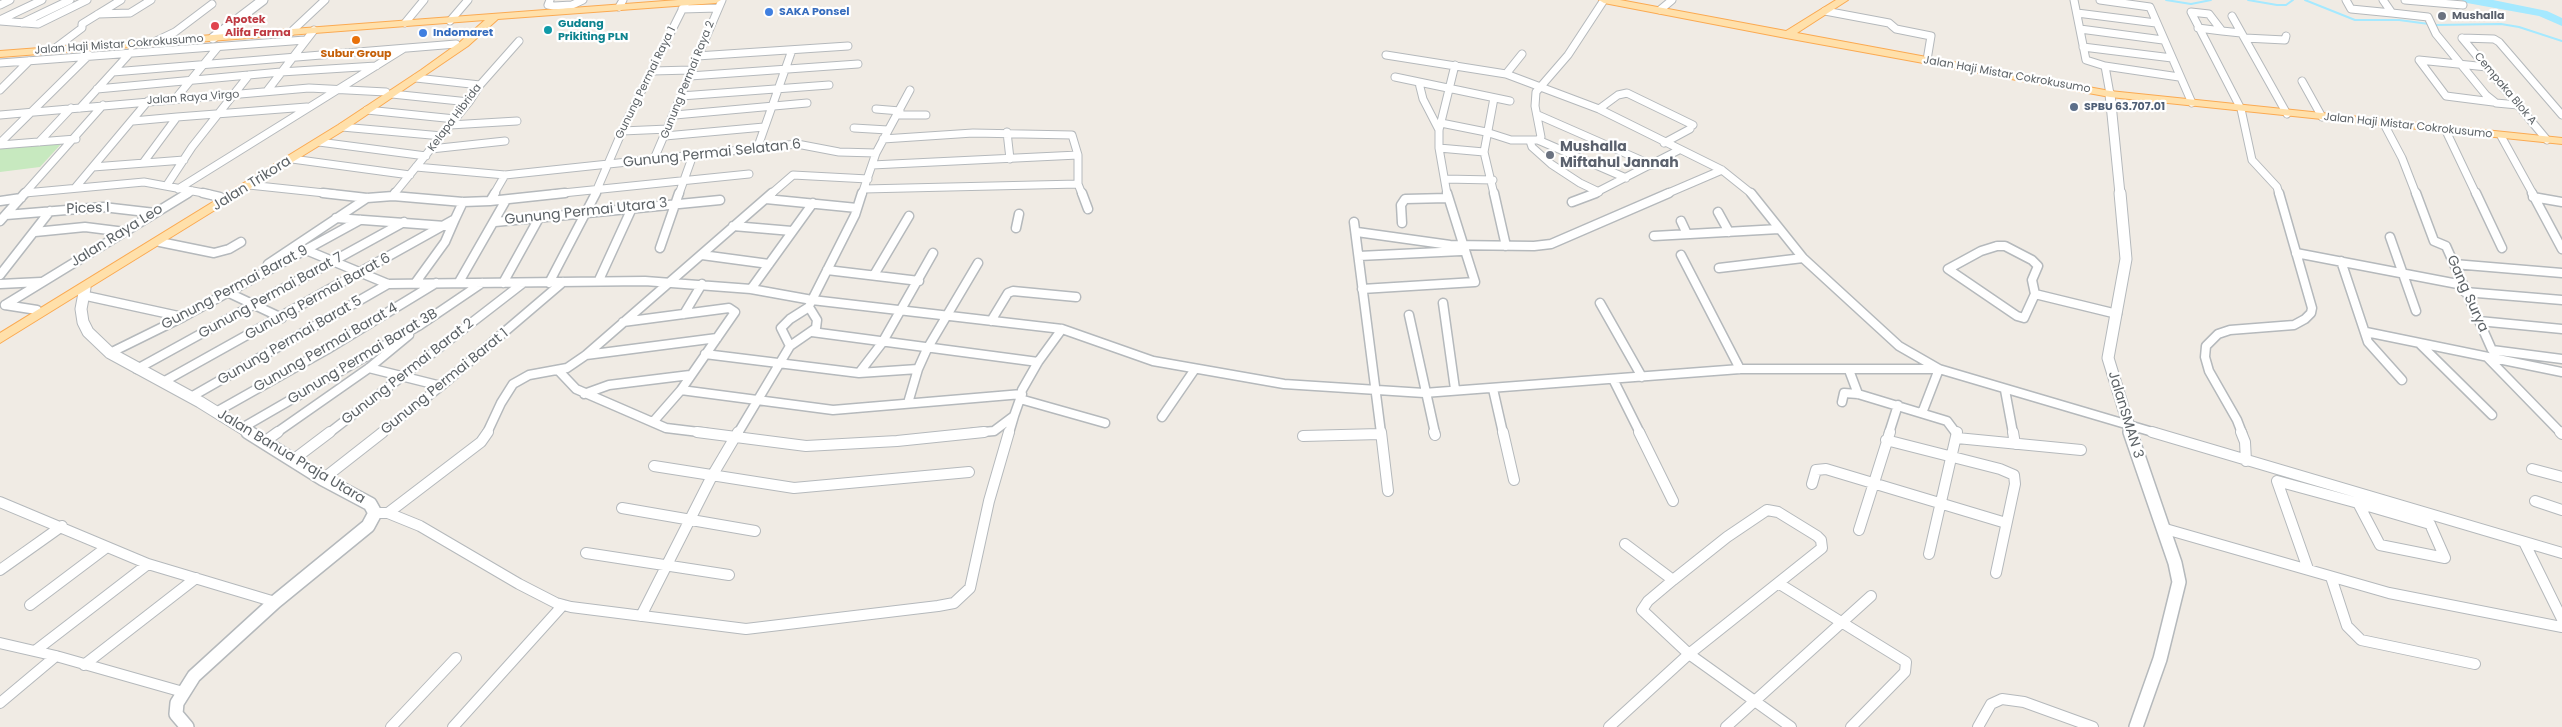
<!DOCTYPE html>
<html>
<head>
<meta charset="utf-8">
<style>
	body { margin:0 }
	canvas { display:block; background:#f0ebe4 }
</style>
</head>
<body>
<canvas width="2562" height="727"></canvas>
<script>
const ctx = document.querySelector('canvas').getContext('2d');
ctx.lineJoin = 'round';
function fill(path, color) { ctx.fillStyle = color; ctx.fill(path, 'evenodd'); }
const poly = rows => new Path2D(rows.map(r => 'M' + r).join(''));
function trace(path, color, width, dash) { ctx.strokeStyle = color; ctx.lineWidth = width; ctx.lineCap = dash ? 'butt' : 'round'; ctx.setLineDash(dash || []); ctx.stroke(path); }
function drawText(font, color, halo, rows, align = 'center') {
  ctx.font = font + ' Poppins,sans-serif'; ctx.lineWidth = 4.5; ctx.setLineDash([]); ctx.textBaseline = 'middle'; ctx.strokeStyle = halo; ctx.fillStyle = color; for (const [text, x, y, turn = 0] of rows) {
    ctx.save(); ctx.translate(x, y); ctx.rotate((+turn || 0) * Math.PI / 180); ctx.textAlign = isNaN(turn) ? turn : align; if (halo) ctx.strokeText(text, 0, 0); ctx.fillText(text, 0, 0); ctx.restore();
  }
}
fill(poly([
	[63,142,40,167,0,172,0,147]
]), '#c7e9bf');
trace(poly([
	[2166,0,2191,4,2211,0],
	[2248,0,2277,5,2286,5,2293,0],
	[2305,0,2355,20,2399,20,2429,24],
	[2434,25,2501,24,2519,27,2562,41]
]), '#a5e9ff', 2);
fill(poly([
	[2461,0,2493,0,2547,11,2562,18,2562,26,2539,16,2467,3,2461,0]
]), '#a5e9ff');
const minorFar2 = poly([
	[550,0,548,5,554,6,572,5,583,0],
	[2074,0,2086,60,2105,66,2110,94],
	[2100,0,2150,7,2192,103],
	[2346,0,2351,9,2392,13],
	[2383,0,2392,13,2428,17,2436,34,2486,95,2496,103,2518,105],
	[2405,0,2463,5],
	[0,5,10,0],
	[619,7,623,0],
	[682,9,718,8],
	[1660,10,1672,0],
	[1825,11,1889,23,1896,29,1931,36,1927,60],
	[2077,13,2156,23],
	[98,14,130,13,151,0],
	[2232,16,2287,114],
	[0,20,42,0],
	[0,21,38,24,87,0],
	[450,21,468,0],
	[22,23,70,0],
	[405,23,424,0],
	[2198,28,2222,31],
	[2080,29,2163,40],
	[291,32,325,0],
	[2241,33,2222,31,2209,14,2191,12,2241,109,2252,160,2277,187,2279,194],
	[2245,38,2285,40,2286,36],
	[2462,38,2494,39,2499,42,2562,115],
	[2462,38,2547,140],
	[154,42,175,32,212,4],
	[2083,47,2172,58],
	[54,49,82,28,82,24,121,0],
	[1386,55,1506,74,1599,109,1722,170,1752,194],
	[697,56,848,46],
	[0,63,305,40],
	[2105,66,2179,77],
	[2487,67,2419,60,2446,96,2493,102],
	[652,71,691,70],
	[113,72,456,44],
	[1506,74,1522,54],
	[690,76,858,64],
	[1395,77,1510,101],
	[416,78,480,85],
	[2302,81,2322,117],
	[1419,83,1423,99,1439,130],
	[97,89,281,72,376,66],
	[0,90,29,61],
	[267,91,314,30],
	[392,94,469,102],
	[681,96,829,85],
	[176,98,218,47],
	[80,108,131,52],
	[876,109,900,111],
	[1599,109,1618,95,1627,93,1693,125],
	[367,110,455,119],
	[0,115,309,88,386,92],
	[675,115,807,103],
	[897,115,926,115],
	[1538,115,1652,165],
	[177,117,307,107],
	[133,121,177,117,143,163],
	[1441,123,1486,132,1511,140,1538,140,1626,178],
	[2384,124,2402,158,2416,194],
	[450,125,517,121],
	[342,127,442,136],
	[854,128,888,130],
	[622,131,668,129],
	[2446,131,2476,194],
	[1007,132,1010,159],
	[665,136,764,127],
	[2501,136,2533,194],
	[883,139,973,133,1072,135,1078,155,1078,184,1082,194],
	[1538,140,1541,137,1535,106,1536,92,1568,55,1604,0],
	[1530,141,1532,147,1551,164,1580,183,1599,192],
	[39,142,71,108],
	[319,142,426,156],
	[0,143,89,55],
	[1664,143,1690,129],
	[0,145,76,139],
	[1439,148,1484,152],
	[431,149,505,141],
	[757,149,792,50],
	[292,159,410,175],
	[654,159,722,0],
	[872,165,1078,155],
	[93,167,184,160],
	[416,167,505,175,797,144,839,152,876,153],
	[1445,179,1493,180],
	[167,185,192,147,249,75],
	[249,185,334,194],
	[75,188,148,101],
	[178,189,403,49],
	[864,189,1078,184],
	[25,193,144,182,209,194],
	[24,194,103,105],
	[186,194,192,191],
	[394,194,469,102,480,85,519,41],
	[494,194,505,175],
	[553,194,749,174],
	[595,194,626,122,686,2],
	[679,194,693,155],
	[771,194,793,175,868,179],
	[862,194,876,153,910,90],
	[1447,194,1439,148,1439,130,1455,65],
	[1494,194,1484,152,1494,98],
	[1593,194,1679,150],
	[1666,194,1722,170]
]);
const minorFar1 = poly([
	[203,193,220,197],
	[323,193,367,198,393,196,463,202,490,201,495,193],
	[1082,193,1088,209],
	[1494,193,1506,246],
	[1751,193,1803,258,1899,346,1939,369,2156,433],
	[2416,193,2434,241,2446,246,2492,350,2562,359],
	[2476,193,2502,248],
	[2532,193,2562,249],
	[393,196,395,193],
	[2533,197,2562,202],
	[766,199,857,208],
	[0,201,21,198],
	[490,201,565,193],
	[1572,202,1596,193],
	[1718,212,1729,232],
	[6,215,103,207,155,213],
	[336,218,445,226],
	[0,221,25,193],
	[1681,221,1687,234],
	[495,222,720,200],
	[1354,222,1381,433],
	[1402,223,1401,205,1405,199,1448,198],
	[733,226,792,231],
	[1016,228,1019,214],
	[35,232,85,227,125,232],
	[1357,232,1450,245,1534,246,1551,244,1669,193],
	[1654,236,1779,229],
	[2390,237,2416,311],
	[160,242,214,253,229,249,241,242],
	[1997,246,2005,246,2032,260,2038,266,2032,280,2035,294,2024,318,2017,316,1948,269,1981,251,1997,246],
	[660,248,679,193],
	[306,250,388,284,645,281,751,289,812,300,1062,329,1153,361,1284,384,1424,393,1740,369,1939,369,1922,413],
	[2296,253,2463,285],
	[702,255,769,264],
	[1681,255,1740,369],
	[1359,256,1461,251],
	[2341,261,2368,342,2402,380],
	[268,264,367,198],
	[2454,264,2562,273],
	[1719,268,1803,258],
	[827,270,919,281],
	[0,275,50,211],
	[874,275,909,216],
	[599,280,632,208],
	[416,282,445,242,455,219],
	[459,282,506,200],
	[503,283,539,218],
	[549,283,596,193],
	[0,284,41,282],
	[751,289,813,203],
	[1362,289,1475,282,1447,193],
	[227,292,282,318],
	[2465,292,2562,300],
	[2035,294,2117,314],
	[82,295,183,317],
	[1443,303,1455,389],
	[1600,303,1642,377],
	[810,304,855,215,862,193],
	[5,305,188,193],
	[5,305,37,310],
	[809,307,817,320,816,328,790,346,781,328,790,319,809,307],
	[684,314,702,284],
	[1409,315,1435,433],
	[991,321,1008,293,1013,291,1076,297],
	[2479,321,2562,329],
	[623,322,729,308,735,312,681,390,653,422],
	[1062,329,1038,362,1022,390,1020,399,1105,423],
	[812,332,1038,362],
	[2366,332,2562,372],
	[2419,343,2492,415],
	[110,353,183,317,360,220],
	[705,354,859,373,882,343,933,253],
	[586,355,717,338],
	[2487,357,2561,433],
	[369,368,441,386],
	[137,369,404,222],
	[558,370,576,389,666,428,707,433],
	[1849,370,1858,394],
	[859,373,918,369,927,349,978,263],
	[1613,379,1640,433],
	[163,382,455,219,463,202],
	[1493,389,1503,433],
	[681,390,833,410,1022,394],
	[2005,390,2013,433],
	[584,394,609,385,690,375],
	[191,397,388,284],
	[1842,402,1844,393,1858,394,1947,421,1956,433],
	[908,403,918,369],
	[216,412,326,350,436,283],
	[1162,417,1195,369],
	[242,428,420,325,482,283],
	[276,433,369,368,409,335],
	[329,433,523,283],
	[381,433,441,386,563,282],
	[487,433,501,403,513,384,529,375,567,368,586,355,772,193],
	[738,433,790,346],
	[972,433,994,431,1014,416,1020,399],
	[1009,433,1014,416],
	[1889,433,1898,405],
	[2242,433,2237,420,2209,371,2205,357,2206,346,2218,334,2230,330,2294,325,2305,319,2311,313,2312,308,2279,193]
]);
const minor = poly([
	[697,432,806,446,897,441,984,432],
	[1381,432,1388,491],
	[1434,432,1435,435],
	[1503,432,1514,480],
	[1639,432,1673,501],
	[2013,432,2015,444],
	[2152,432,2562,553],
	[2241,432,2245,442,2246,461],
	[2560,432,2562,434],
	[1303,436,1380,434],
	[1957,438,2081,450],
	[1886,440,2000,469,2014,475,2015,484,1996,573],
	[264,442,278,432],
	[293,460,330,432],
	[654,466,794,488,969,472],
	[2532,469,2562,477],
	[323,479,383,432],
	[1812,484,1816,470,1826,469,2006,523],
	[2535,501,2562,510],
	[0,502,148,564,275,602],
	[2358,503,2430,524,2445,558,2380,545,2358,503],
	[622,508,755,531],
	[1767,510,1778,512,1817,536,1821,540,1822,548,1689,654,1642,610,1648,601,1673,580,1727,537,1767,510],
	[375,513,388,513,420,526,519,584,556,603,571,607,746,629,938,606,954,603,970,588,989,501,1009,432],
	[388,513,481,442,488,432],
	[2162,528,2389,593,2562,627],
	[1859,530,1890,432],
	[2524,542,2562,619],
	[1625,544,1673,580],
	[586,553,729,575],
	[1929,554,1957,432],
	[2308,569,2277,481,2358,503],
	[0,570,62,526],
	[2331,577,2347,626,2361,640,2475,664],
	[1778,583,1906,662,1905,672,1851,727],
	[30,605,107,547],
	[641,616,712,476,738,432],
	[0,643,56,656,183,692],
	[35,651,148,564],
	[1689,654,1791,727],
	[84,665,196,578],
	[0,703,56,656],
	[391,727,456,658],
	[453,727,563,605],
	[1609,727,1689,654],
	[1726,727,1871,596],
	[1978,727,1991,704,2002,699,2024,702,2093,727]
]);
const tertiaryFar2 = poly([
	[213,38,263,0],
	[2110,94,2120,194]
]);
const tertiaryFar1 = poly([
	[2120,193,2126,259,2108,358,2131,433],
	[85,288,81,309,83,322,88,332,110,353,200,402,250,433]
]);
const tertiary = poly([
	[2130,432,2175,563,2179,582,2160,659,2136,727],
	[187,727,176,714,177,703,194,676,275,602,368,526,375,513,370,504,323,479,248,432]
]);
const primary = poly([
	[678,0,721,0,716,3,498,19,468,46,346,129,0,343,0,333,338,125,421,70,460,42,485,20,0,57,0,51,678,0],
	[1599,0,1620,0,1786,31,1836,0,1848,0,1797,33,2110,91,2562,138,2562,144,2110,97,1786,38,1604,3,1599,0]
]);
trace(minorFar2, '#b5b9bc', 9);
trace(minorFar1, '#b5b9bc', 11);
trace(minor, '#b5b9bc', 12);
trace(tertiaryFar2, '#b5b9bc', 11);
trace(tertiaryFar1, '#b5b9bc', 13);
trace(tertiary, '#b5b9bc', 16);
trace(primary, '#fbaa52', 2);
trace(minorFar2, '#fff', 7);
trace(minorFar1, '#fff', 8);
trace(minor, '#fff', 10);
trace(tertiaryFar2, '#fff', 9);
trace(tertiaryFar1, '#fff', 11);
trace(tertiary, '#fff', 13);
fill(primary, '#ffe0aa');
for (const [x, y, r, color] of [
	[769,12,5,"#3f7fe0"],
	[2442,16,5,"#6b7280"],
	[215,26,5,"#e0444e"],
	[548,30,5,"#0f9aa8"],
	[423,33,5,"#3f7fe0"],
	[356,40,5,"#e8710a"],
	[2074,107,5,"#5c6f8a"],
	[1550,155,5,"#6b7280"]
]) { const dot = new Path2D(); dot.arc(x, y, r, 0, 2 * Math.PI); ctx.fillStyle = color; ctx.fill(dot); trace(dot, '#fff', 2); }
drawText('bold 11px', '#366cbe', '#fff', [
	["SAKA Ponsel",779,12],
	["Indomaret",433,33]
], 'left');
drawText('bold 11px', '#5b616d', '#fff', [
	["Mushalla",2452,16]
], 'left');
drawText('bold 11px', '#be3a42', '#fff', [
	["Apotek",225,20],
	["Alifa Farma",225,33]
], 'left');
drawText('bold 11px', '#0d838f', '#fff', [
	["Gudang",558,24],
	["Prikiting PLN",558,37]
], 'left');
drawText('11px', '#5c6266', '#fff', [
	["Jalan Haji Mistar Cokrokusumo",119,45,-4],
	["Jalan Haji Mistar Cokrokusumo",2007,75,10],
	["Gunung Permai Raya 2",688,80,-68],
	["Gunung Permai Raya 1",646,83,-64],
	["Cempaka Blok A",2505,89,50],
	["Jalan Raya Virgo",193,98,-4],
	["Kelapa Hibrida",455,118,-53],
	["Jalan Haji Mistar Cokrokusumo",2408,126,6]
]);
drawText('bold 11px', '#c56008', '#fff', [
	["Subur Group",356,54]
]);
drawText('bold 11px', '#4e5e75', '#fff', [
	["SPBU 63.707.01",2084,107]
], 'left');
drawText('bold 14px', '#5b616d', '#fff', [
	["Mushalla",1560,147],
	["Miftahul Jannah",1560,163]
], 'left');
drawText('14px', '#5c6266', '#fff', [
	["Gunung Permai Selatan 6",712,154,-6],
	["Jalan Trikora",252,184,-32],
	["Pices I",88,209,-2],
	["Gunung Permai Utara 3",586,212,-6],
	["Jalan Raya Leo",117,236,-32],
	["Gunung Permai Barat 9",235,288,-28],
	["Gang Surya",2467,294,66],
	["Gunung Permai Barat 7",271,296,-29],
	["Gunung Permai Barat 6",318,297,-29],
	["Gunung Permai Barat 5",290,341,-30],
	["Gunung Permai Barat 4",326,348,-30],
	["Gunung Permai Barat 3B",363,357,-31],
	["Gunung Permai Barat 2",408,372,-38],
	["Gunung Permai Barat 1",445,382,-39],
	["JalanSMAN 3",2125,415,73],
	["Jalan Banua Praja Utara",291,457,31]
]);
</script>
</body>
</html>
